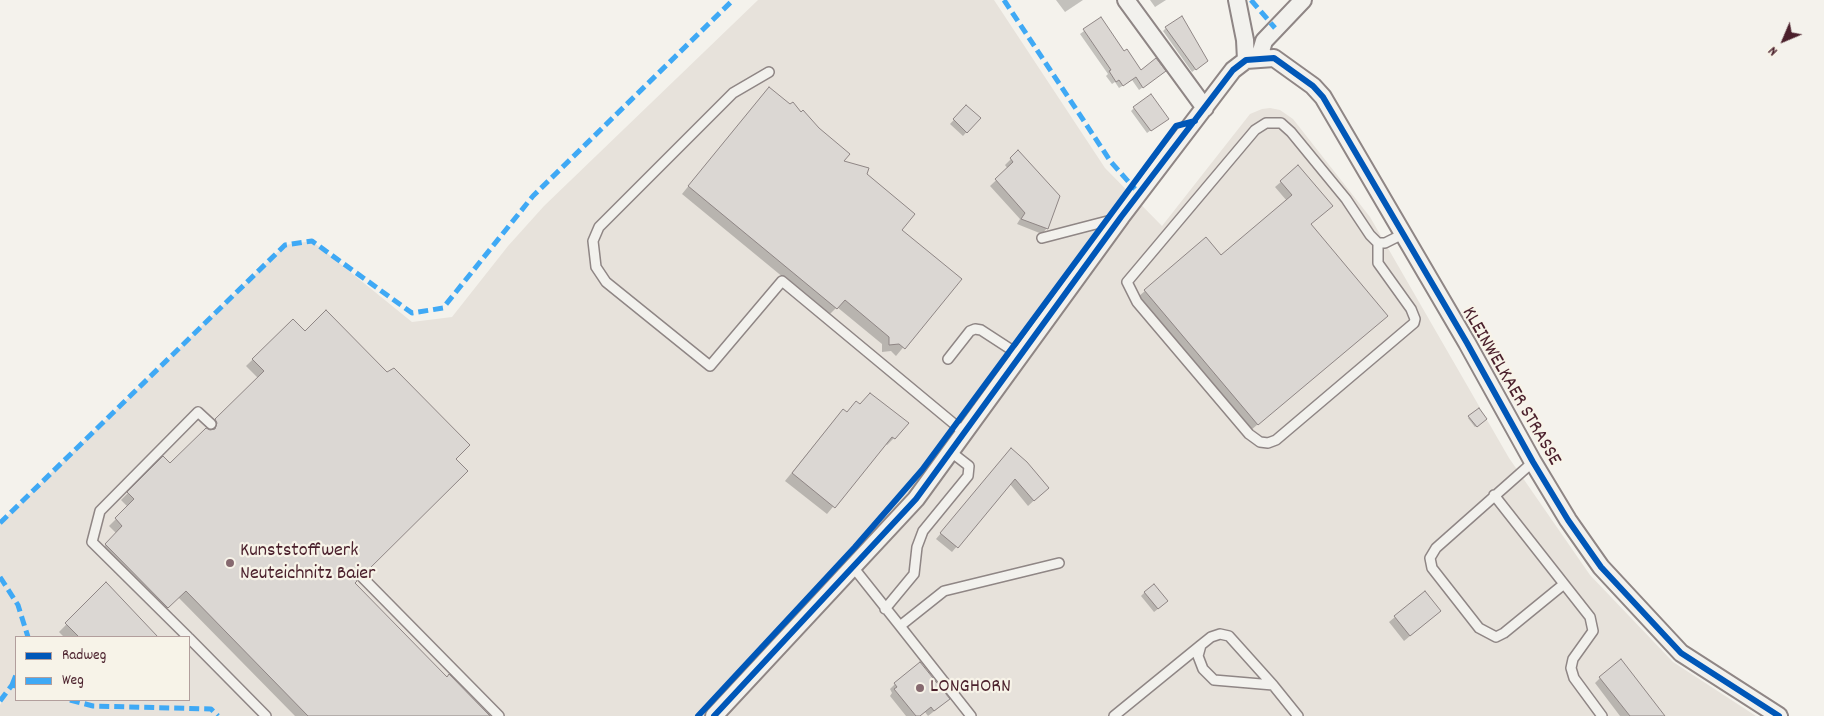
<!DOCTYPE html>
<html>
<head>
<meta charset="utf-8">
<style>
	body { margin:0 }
	#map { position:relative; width:1824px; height:716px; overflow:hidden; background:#f4f2ec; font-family:Dekko,sans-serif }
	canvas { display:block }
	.legend { position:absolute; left:15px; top:636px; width:175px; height:65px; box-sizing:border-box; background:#f7f3e8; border:1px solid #b29e9c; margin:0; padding:6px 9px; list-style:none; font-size:15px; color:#4a1f2b }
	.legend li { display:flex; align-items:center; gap:10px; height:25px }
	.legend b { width:25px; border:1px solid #b29e9c }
	.north { position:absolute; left:1759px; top:15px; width:50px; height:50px; -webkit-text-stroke:4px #f7f3e8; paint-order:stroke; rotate:225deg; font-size:14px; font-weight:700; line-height:20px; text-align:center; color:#4a1f2b }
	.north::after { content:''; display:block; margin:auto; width:18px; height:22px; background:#4a1f2b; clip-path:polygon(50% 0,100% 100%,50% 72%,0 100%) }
</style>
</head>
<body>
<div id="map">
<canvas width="1824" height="716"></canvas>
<ul class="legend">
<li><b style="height:6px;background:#0057b8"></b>Radweg</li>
<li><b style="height:6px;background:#3fa9f5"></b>Weg</li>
</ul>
<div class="north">N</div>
</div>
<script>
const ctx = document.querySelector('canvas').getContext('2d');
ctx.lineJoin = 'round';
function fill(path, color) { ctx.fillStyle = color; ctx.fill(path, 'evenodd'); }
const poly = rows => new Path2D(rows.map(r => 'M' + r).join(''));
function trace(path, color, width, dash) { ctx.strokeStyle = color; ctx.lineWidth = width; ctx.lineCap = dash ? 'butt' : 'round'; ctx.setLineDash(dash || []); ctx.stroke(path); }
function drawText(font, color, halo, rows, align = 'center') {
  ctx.font = font + ' Dekko,sans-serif'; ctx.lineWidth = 4.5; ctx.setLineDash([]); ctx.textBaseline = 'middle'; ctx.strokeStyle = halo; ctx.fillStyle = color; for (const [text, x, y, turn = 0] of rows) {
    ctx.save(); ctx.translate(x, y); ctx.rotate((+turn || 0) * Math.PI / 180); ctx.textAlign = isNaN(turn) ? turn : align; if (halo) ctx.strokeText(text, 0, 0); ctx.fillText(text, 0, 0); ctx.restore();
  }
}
fill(poly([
	[758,0,994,0,1105,168,1162,226,1250,114,1262,109,1270,108,1280,110,1293,119,1370,217,1509,458,1590,575,1673,662,1756,716,0,716,0,705,16,675,16,700,189,700,189,637,28,637,18,605,0,577,0,523,285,245,312,241,412,322,452,317,508,246,544,206]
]), '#e7e2db');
fill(poly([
	[0,577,18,605,28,637,16,637,16,675,12,685,0,701]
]), '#e8e2da');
fill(poly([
	[1056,0,1083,0,1065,12],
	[1150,0,1166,0,1155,7],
	[1100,19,1124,52,1141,71,1160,75,1139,90,1132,80,1119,88,1115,82,1112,84,1106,76,1108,74,1080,34],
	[1166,28,1204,63,1192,72,1163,31],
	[762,96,842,162,866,175,901,230,960,279,896,356,891,351,882,352,882,344,837,307,829,315,682,194],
	[967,106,979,118,963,136,950,124],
	[1134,108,1164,121,1147,133,1131,111],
	[1018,152,1047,228,1042,234,1017,224,1020,219,990,186,1008,169,1005,165],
	[1298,167,1310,225,1381,321,1251,430,1139,296,1145,291,1221,256,1287,201,1275,187],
	[293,320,467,471,358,578,354,576,353,583,447,679,488,716,295,716,178,597,161,614,99,551,117,534,109,526,128,507,121,500,163,458,170,465,212,433,209,427,258,378,246,366],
	[860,405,894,438,887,445,885,444,827,514,785,481,836,418],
	[1479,410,1486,418,1475,427,1468,418],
	[1006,456,1042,493,1028,506,1010,484,952,552,936,539],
	[106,584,156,637,64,637,59,632],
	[1145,592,1163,605,1154,612,1141,596],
	[1440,611,1404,641,1389,622,1395,617],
	[1600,678,1663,716,1620,716,1595,683],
	[895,684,942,705,928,716,925,712,920,716,906,716,890,696,892,693,890,689]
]), '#0003');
const building = poly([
	[1182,16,1208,61,1196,70,1165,27,1182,16],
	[1101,17,1124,51,1127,49,1141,70,1156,58,1166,71,1143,88,1136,77,1123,86,1119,80,1116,82,1109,71,1111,70,1083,29,1101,17],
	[769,87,790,104,793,102,801,112,803,110,819,128,850,154,844,161,869,168,867,174,915,214,902,230,962,279,905,349,899,344,889,345,889,337,845,300,837,309,688,186,769,87],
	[1151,94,1169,119,1151,131,1133,107,1151,94],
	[966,105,981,118,967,133,953,119,966,105],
	[1018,150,1060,196,1048,229,1021,219,1025,213,995,179,1013,162,1010,158,1018,150],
	[1298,165,1333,206,1311,224,1388,316,1258,425,1144,290,1206,237,1221,255,1292,195,1280,181,1298,165],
	[326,310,387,372,394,368,470,445,456,459,468,471,366,572,362,570,357,571,355,575,357,581,355,583,447,677,449,674,490,716,308,716,186,591,168,608,105,544,122,526,115,518,134,499,127,492,163,456,170,463,206,428,210,430,215,429,217,423,215,419,264,371,252,359,293,319,305,331,326,310],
	[870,393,909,423,895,439,892,437,835,508,792,473,843,409,847,412,856,401,860,404,870,393],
	[1479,408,1487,419,1477,427,1468,416,1479,408],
	[1011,448,1027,462,1049,488,1034,501,1015,479,958,548,940,533,1011,448],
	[106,582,158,637,79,637,65,623,106,582],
	[1154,584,1168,601,1158,609,1144,592,1154,584],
	[1425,591,1441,611,1410,636,1394,616,1425,591],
	[1621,659,1665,716,1630,716,1599,677,1621,659],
	[920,662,950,699,934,711,931,707,920,716,916,716,894,689,897,687,894,683,920,662]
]);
fill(building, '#dbd7d3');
trace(building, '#8f8685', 1);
const lane = poly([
	[769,72,733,93,599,227,593,241,596,267,606,282,710,366,782,281,965,433],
	[1042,238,1119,218],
	[1378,243,1378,263,1411,309,1415,319,1414,323,1276,440,1268,443,1260,442,1249,434,1137,302,1127,282,1255,130,1266,123,1281,123,1291,132,1346,199,1370,235,1378,243,1385,243,1403,234],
	[948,359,970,331,975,329,981,330,1021,356],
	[1533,462,1436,548,1430,558,1432,568,1479,628,1496,637,1504,633,1564,584],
	[1494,495,1590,617,1593,631,1573,659,1571,668,1574,678,1602,716],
	[853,567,900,626,944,591,1059,563],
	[361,576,499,716],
	[885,609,914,574,917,547,923,531,968,476,969,466,951,452],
	[900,626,971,716],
	[188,637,92,542,100,511,198,412,211,424],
	[189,638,266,716],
	[1273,685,1214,680,1203,669,1198,656,1201,645,1211,637,1220,634,1229,636,1273,685,1298,716],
	[1114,716,1201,645]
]);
const street = poly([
	[1126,0,1205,108],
	[1237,0,1245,40,1246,60],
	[1259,58,1264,41,1303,0],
	[1246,60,1274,58,1313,86,1323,97,1467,343,1533,462,1568,520,1601,567,1681,653,1779,716],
	[714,716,916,499,1121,217,1233,70,1246,60]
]);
trace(lane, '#8f8685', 12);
trace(street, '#8f8685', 20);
trace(lane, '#f2f1ed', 9);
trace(street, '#f2f1ed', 16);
trace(poly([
	[1004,0,1111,162,1135,189],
	[1251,0,1275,28],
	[0,523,285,245,312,241,412,313,443,308,533,196,733,0],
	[0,577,18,605,28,637],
	[12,685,16,675],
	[70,700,93,706,211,709,218,716],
	[0,701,12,685,16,686]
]), '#3fa9f5', 5, [10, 5]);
trace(poly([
	[698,716,855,547,922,470,1176,126,1195,121],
	[714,716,916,499,1121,217,1233,70,1246,60,1274,58,1313,86,1323,97,1467,343,1533,462,1568,520,1601,567,1681,653,1779,716]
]), '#0057b8', 6);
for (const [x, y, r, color] of [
	[230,563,5,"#86696f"],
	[920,688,5,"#86696f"]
]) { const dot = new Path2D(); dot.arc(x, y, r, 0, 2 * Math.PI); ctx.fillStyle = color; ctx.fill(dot); trace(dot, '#f7f3e8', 2); }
drawText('20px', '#4a1f2b', '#f7f3e8', [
	["KLEINWELKAER STRASSE",1510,387,60]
]);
drawText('20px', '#4a1f2b', '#f7f3e8', [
	["Kunststoffwerk",240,552],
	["Neuteichnitz Baier",240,575],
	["LONGHORN",930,688]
], 'left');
</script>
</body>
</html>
